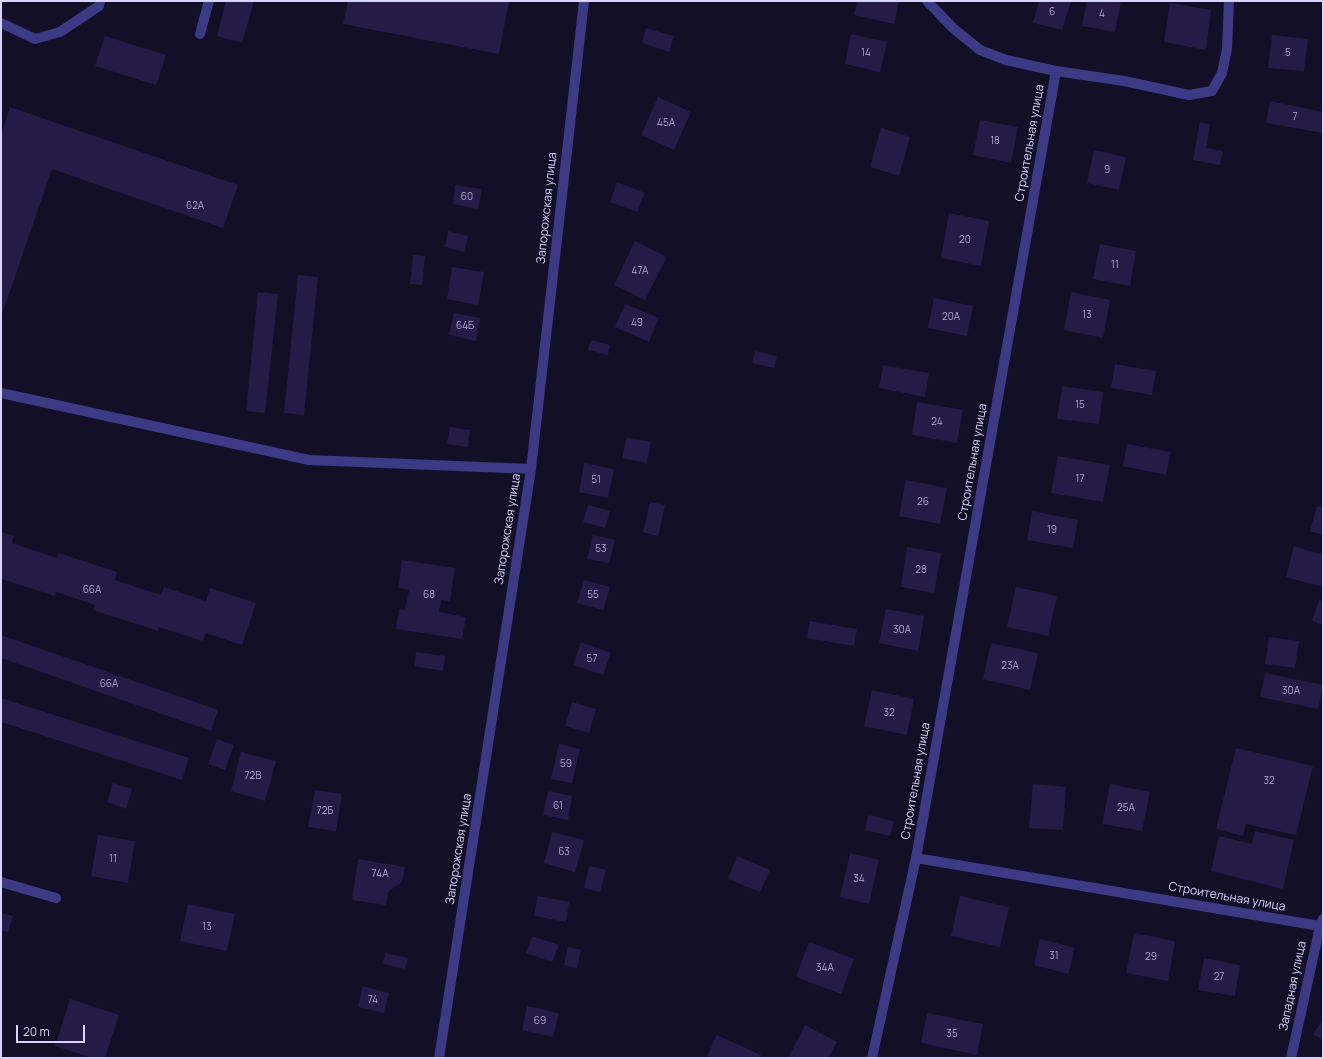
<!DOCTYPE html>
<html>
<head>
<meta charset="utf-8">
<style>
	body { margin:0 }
	#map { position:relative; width:1324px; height:1059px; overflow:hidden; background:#130f26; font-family:Manrope,sans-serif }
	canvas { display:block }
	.frame { position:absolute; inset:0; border:2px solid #d9d4ff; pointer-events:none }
	.scale { position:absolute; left:16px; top:1025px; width:69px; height:18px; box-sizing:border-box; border:2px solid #d9d4ff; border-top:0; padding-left:5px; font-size:12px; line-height:14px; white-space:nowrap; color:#d9d4ff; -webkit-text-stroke:3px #130f26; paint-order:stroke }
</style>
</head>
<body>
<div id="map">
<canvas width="1324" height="1059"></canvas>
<div class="frame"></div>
<div class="scale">20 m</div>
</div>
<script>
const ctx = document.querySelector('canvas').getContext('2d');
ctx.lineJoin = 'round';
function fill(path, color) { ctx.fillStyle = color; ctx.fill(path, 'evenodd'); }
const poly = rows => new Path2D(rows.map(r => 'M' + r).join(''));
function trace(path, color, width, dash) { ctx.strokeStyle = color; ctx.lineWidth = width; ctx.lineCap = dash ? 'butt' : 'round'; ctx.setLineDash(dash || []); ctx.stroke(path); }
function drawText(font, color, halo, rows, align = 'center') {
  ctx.font = font + ' Manrope,sans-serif'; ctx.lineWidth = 3; ctx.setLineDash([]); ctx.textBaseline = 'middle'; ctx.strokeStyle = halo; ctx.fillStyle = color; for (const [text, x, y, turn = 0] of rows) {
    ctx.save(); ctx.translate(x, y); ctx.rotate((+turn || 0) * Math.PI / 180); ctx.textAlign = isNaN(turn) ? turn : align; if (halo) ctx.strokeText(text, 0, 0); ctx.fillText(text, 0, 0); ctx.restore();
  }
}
fill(poly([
	[226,1,254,1,242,43,217,36],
	[348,1,509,1,499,54,343,24],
	[857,1,899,1,894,24,854,15],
	[1039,1,1071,1,1062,30,1033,23],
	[1087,1,1121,1,1115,32,1082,26],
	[1170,3,1211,10,1206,50,1164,42],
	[646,28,674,36,669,52,642,43],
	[851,34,887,42,880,72,845,64],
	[1272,35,1308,39,1304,71,1268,68],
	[105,36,166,55,156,85,95,66],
	[658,97,691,112,674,150,641,135],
	[1270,101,1323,112,1323,133,1266,123],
	[10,107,238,185,223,228,52,169,1,317,1,134],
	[980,120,1018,127,1011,163,973,155],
	[1200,122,1210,124,1206,148,1223,151,1220,165,1193,160],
	[881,128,910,137,899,176,870,167],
	[1094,150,1126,157,1119,190,1087,183],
	[617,182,645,193,637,212,610,202],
	[455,185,482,189,478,209,453,204],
	[949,213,989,221,981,266,941,258],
	[448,231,468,236,464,252,445,247],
	[635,241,667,257,645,300,614,285],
	[1100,244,1136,251,1130,286,1093,279],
	[413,255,425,256,422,285,410,284],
	[452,267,484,272,478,305,447,299],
	[298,275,318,277,304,415,284,413],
	[258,292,278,294,265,413,246,411],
	[1071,292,1110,300,1103,338,1064,330],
	[934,298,973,306,967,336,928,328],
	[625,304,659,318,649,342,615,327],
	[454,313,480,318,476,341,449,335],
	[591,340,610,345,608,355,588,350],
	[755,351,777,356,774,368,752,363],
	[1115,364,1156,371,1152,395,1111,388],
	[883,365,929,373,925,397,879,388],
	[1062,386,1103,392,1099,424,1057,419],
	[917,402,963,410,957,443,912,435],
	[450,427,470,430,468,447,447,444],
	[627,437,651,442,647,463,622,458],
	[1127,444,1171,452,1166,475,1123,466],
	[1058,456,1110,465,1103,502,1051,493],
	[584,463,614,469,608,498,579,492],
	[906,480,947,488,940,524,899,516],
	[650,502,665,505,658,536,643,532],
	[588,505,610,511,605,528,583,522],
	[1317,506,1323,508,1323,535,1310,531],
	[1032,511,1078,520,1073,548,1027,540],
	[1,532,14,536,12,543,57,558,59,553,117,572,115,580,161,595,164,587,206,601,210,588,256,603,242,645,206,633,203,641,159,627,158,631,93,610,95,605,56,592,55,596,1,579],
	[593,535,615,540,609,563,587,559],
	[1294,546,1323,555,1323,587,1286,577],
	[907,547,941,553,934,593,901,587],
	[402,560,455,568,450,601,441,600,439,612,466,617,462,639,396,629,399,609,405,610,409,590,398,588],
	[584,580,610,587,603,610,577,603],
	[1016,587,1057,596,1048,636,1007,627],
	[1319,600,1323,601,1323,625,1312,621],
	[886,609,924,616,918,651,879,643],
	[810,621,857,629,854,646,807,638],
	[1,635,218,710,211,731,1,658],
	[1269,637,1299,641,1295,668,1265,664],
	[581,642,611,653,603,675,573,665],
	[991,643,1038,653,1030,690,983,679],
	[416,652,445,656,443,671,414,666],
	[1265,673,1323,685,1318,709,1260,697],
	[872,690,914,699,907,735,864,726],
	[1,698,189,758,182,780,1,722],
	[572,702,596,709,589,733,565,726],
	[217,739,234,745,225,770,208,764],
	[559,744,580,749,572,783,551,779],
	[1236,748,1313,766,1296,835,1246,824,1243,836,1216,829],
	[241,752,276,761,265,801,231,791],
	[113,783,132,789,126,809,107,802],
	[1033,784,1066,787,1063,830,1029,828],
	[1110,784,1150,792,1142,831,1102,824],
	[315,790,342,794,336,831,308,827],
	[548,791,572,796,568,820,543,815],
	[868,815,894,821,890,836,865,830],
	[1255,831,1294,840,1283,889,1211,871,1219,836,1252,844],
	[552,832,584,840,575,872,544,863],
	[98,835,135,841,128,883,91,876],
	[850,853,879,860,869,904,840,897],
	[737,856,770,870,760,892,728,879],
	[358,859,405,867,402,882,388,892,386,905,352,900],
	[589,866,606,870,600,892,584,888],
	[538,896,569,902,566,922,534,916],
	[960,896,1009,907,1000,947,951,936],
	[188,904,235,914,227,951,180,941],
	[1,913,13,916,8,932,1,930],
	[1134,933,1175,941,1168,981,1126,973],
	[532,936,559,945,552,962,526,953],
	[1040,939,1075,948,1068,974,1034,965],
	[809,942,854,959,841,994,796,977],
	[568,947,581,950,577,968,564,965],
	[385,953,408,958,405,969,383,964],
	[1204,958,1240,965,1235,996,1198,990],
	[363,986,389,993,384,1013,358,1007],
	[70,999,119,1015,105,1058,93,1058,55,1046],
	[527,1006,559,1013,553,1037,522,1030],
	[927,1013,983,1024,977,1055,921,1043],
	[1323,1020,1323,1040,1313,1034],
	[805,1025,837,1042,828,1058,788,1058],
	[717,1035,761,1055,760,1058,712,1058,707,1056]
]), '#241b47');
trace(poly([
	[927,1,954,29,980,50,1006,60,1056,71,1124,81,1189,95,1212,91,1222,73,1227,49,1229,1],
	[1,23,35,39,60,32,99,6,100,1],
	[200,34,209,1],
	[1,393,309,460,531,469],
	[916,858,1320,926],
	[1,882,56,898],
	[439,1058,531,469,584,1],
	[872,1058,916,858,1056,71],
	[1291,1058,1320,926,1323,919]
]), '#3d3a85', 10);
drawText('10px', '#aca6d1', null, [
	["6",1052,12],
	["4",1102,14],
	["14",866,53],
	["5",1288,53],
	["7",1295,117],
	["45А",666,123],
	["18",995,141],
	["9",1107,170],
	["60",467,197],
	["62А",195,206],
	["20",965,240],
	["11",1115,265],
	["47А",640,271],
	["13",1087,315],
	["20А",951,317],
	["49",637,323],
	["64Б",465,326],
	["15",1080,405],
	["24",937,422],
	["17",1080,479],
	["51",596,480],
	["26",923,502],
	["19",1052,530],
	["53",601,549],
	["28",921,570],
	["66А",92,590],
	["68",429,595],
	["55",593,595],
	["30А",902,630],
	["57",592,659],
	["23А",1010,666],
	["66А",109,684],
	["30А",1291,691],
	["32",889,713],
	["59",566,764],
	["72В",253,776],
	["32",1269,781],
	["61",558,806],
	["25А",1126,808],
	["72Б",325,811],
	["63",564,852],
	["11",113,859],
	["74А",380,874],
	["34",859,879],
	["13",207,927],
	["31",1054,956],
	["29",1151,957],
	["34А",825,968],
	["27",1219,977],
	["74",373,1000],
	["69",540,1021],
	["35",952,1034]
]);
drawText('12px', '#d9d4ff', '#130f26', [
	["Строительная улица",1030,143,-80],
	["Запорожская улица",547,208,-84],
	["Строительная улица",973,462,-80],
	["Запорожская улица",508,529,-81],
	["Строительная улица",916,781,-80],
	["Запорожская улица",459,849,-81],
	["Строительная улица",1227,897,10],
	["Западная улица",1293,986,-78]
]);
</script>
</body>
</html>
